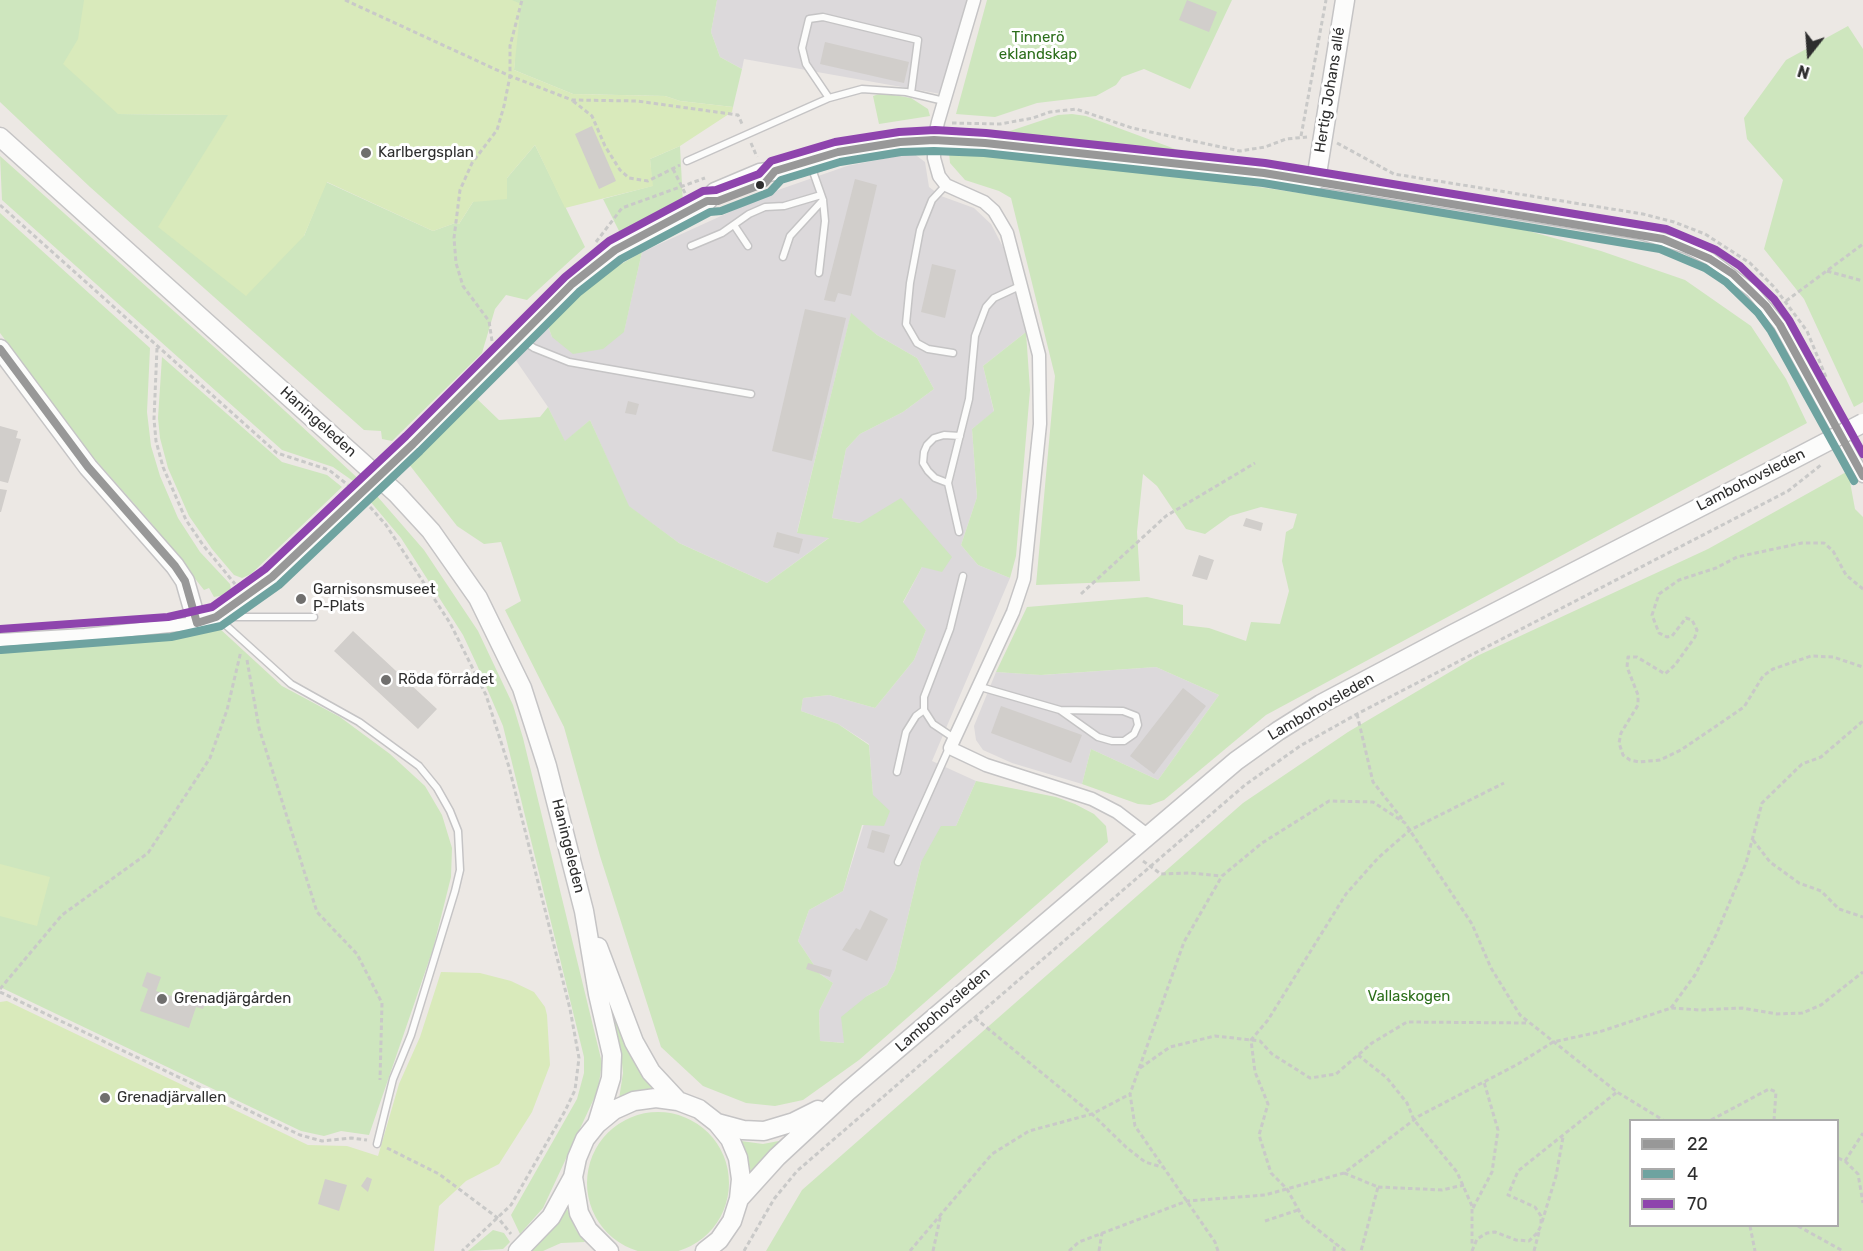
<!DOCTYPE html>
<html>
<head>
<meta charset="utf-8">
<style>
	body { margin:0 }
	#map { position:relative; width:1863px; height:1251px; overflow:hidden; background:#ece8e4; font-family:Rubik,sans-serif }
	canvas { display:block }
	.legend { position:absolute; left:1629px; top:1119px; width:210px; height:108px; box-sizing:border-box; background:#fff; border:2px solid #ababab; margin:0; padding:8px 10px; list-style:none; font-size:18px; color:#2e2e2e }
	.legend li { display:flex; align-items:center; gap:12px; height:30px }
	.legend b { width:30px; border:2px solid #ababab }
	.north { position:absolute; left:1779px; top:24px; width:60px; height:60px; -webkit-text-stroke:4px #fff; paint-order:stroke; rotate:197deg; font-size:16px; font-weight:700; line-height:24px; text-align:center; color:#2e2e2e }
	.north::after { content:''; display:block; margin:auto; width:21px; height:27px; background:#2e2e2e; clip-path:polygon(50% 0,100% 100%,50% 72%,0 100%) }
</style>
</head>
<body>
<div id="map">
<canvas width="1863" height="1251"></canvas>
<ul class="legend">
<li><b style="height:8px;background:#989898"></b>22</li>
<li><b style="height:8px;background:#6ea3a0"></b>4</li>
<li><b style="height:8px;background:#8e44ad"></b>70</li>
</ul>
<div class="north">N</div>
</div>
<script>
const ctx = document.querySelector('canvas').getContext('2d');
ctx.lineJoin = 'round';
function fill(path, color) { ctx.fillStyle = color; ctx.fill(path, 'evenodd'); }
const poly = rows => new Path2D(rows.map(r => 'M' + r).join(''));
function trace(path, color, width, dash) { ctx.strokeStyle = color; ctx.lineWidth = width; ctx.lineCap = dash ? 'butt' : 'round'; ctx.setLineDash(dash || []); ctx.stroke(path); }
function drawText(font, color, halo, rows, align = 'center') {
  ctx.font = font + ' Rubik,sans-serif'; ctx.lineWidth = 6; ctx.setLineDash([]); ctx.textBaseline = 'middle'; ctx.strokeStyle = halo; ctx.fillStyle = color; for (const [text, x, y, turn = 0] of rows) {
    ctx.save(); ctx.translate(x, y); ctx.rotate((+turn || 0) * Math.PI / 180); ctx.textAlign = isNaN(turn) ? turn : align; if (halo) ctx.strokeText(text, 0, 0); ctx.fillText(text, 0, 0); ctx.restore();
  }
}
fill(poly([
	[717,0,968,0,941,94,744,59,742,69,720,57,711,32],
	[913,153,925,162,929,187,941,196,974,208,991,224,1003,247,1026,332,983,366,994,412,972,429,977,497,961,545,978,565,1010,578,932,761,976,781,956,826,921,862,895,970,887,985,867,996,845,1043,820,1041,819,1011,833,983,820,974,798,941,809,910,843,891,873,795,869,744,838,724,801,711,803,698,829,695,875,708,914,660,926,630,903,603,922,567,860,523,832,518,846,449,860,434,903,412,934,389,917,358,877,335,851,314,797,532,830,537,767,583,679,543,628,506,590,420,565,442,548,407,515,359,548,326,552,337,624,331,642,252,778,190,847,166],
	[1156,667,1219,695,1158,780,1091,749,1082,784,1012,763,983,750,976,740,974,726,996,672,1042,675]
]), '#dcd9db');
fill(poly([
	[0,0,88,0,118,114,229,115,304,236,326,182,433,231,455,223,459,224,473,202,507,178,535,145,585,247,527,300,506,295,495,309,482,353,392,441,382,439,381,431,364,430,90,187,0,102],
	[470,0,717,0,711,32,720,57,742,69,733,107,680,101,665,96,573,94,514,70,515,58],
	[987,0,1232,0,1190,89,1144,69,1122,77,1116,85,1096,96,1037,103,995,117,956,114],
	[1848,26,1863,49,1863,402,1854,407,1804,299,1764,249,1783,180,1747,139,1744,118,1786,60],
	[882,93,911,98,928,109,930,116,879,124,873,96],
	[1072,114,1086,116,1186,153,1111,145,1087,147,995,138,964,130,1010,131,1058,115],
	[680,146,683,204,620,233,603,199,652,186,650,159],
	[949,152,981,152,1110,165,1496,222,1601,251,1685,280,1751,326,1786,379,1807,423,1266,715,1164,800,1150,805,1138,804,1082,784,1091,749,1158,780,1219,695,1156,667,1041,675,996,672,1027,607,1147,597,1183,605,1183,625,1209,628,1246,641,1251,622,1280,624,1289,591,1282,561,1286,532,1293,528,1297,514,1261,507,1230,516,1205,534,1186,529,1157,486,1143,474,1137,532,1140,581,1036,585,1055,376,1011,198,999,191,965,180,950,163],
	[0,156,259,387,377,496,424,550,478,631,513,705,523,738,602,1063,598,1090,543,1208,520,1234,511,1215,577,1099,584,1073,584,1057,503,726,477,665,463,635,401,538,353,481,333,467,282,450,2,200],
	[0,213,150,348,147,412,151,446,160,476,178,518,200,552,230,584,231,589,225,595,214,597,209,588,204,590,152,524,93,457,0,333],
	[642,252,624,332,603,349,573,354,552,337,548,326,566,304,609,271],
	[851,313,877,335,917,358,934,389,903,412,860,434,846,449,832,518,860,523,901,498,952,557,942,572,922,567,903,602,926,630,914,660,875,708,829,695,803,698,801,711,838,724,869,745,873,795,890,811,884,826,862,825,843,891,809,910,798,941,820,974,833,983,819,1011,820,1041,844,1043,841,1017,867,996,887,985,895,970,921,862,941,826,956,826,976,781,1056,797,1075,804,1094,814,1106,826,1108,842,859,1060,803,1100,775,1106,746,1103,703,1086,661,1047,600,856,564,727,505,610,521,601,501,542,484,544,457,526,408,463,474,396,499,420,540,417,548,407,565,441,590,420,629,506,679,543,767,583,829,538,797,533],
	[1026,332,1030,390,1016,556,1010,578,978,565,961,545,977,497,972,429,994,411,983,366],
	[162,357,282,462,327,475,342,487,251,574,242,578,234,575,212,549,189,516,168,468,160,438,158,418],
	[1848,471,1855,509,1863,517,1863,1251,766,1251,802,1190,1243,803,1348,732,1477,656,1708,549],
	[1630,1120,1838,1120,1838,1226,1630,1226],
	[219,628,282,686,340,717,390,754,425,786,442,815,452,848,451,877,433,949,369,1135,341,1131,324,1136,301,1131,0,987,0,653,4,650,188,634],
	[613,1003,660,1091,619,1099,623,1073,621,1053,610,1004],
	'587 1183a71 71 0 1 1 142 0a71 71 0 1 1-142 0Z',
	[784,1140,752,1175,741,1141,763,1144],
	[566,1206,576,1230,585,1242,561,1243,543,1251,530,1251,555,1226],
	[493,1230,504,1233,510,1242,503,1249,468,1251]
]), '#cee6be');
fill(poly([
	[84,0,512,0,521,4,514,70,573,94,665,96,680,101,733,107,732,112,680,146,650,159,653,186,565,208,535,145,507,178,507,199,473,202,459,224,455,223,433,231,327,182,304,236,246,296,158,227,228,115,118,114,63,64,78,39],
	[0,864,50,877,37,926,0,916],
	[441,972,480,973,511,981,534,992,545,1007,547,1015,550,1065,532,1112,499,1164,466,1181,439,1206,434,1251,0,1251,0,1002,7,1001,308,1145,347,1146,378,1156,399,1084,420,1037]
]), '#d9eabb');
fill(poly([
	[1187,0,1217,12,1209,32,1179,20],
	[825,42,909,62,904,83,820,64],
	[592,126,616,181,599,189,575,134],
	[855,179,877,185,851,296,838,293,835,302,824,300],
	[932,264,956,270,945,318,921,312],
	[805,309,846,318,812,461,772,451],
	[628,401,639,404,636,415,625,413],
	[0,426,18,431,16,438,21,439,8,483,0,481],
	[0,489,7,490,1,512,0,512],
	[1246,518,1263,523,1261,531,1243,526],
	[777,532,803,539,799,554,773,547],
	[1199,555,1214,560,1207,580,1192,576],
	[353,631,437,709,418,729,334,651],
	[1183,688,1206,706,1154,774,1130,756],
	[1001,706,1082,735,1071,763,991,733],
	[872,830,890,835,884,853,867,848],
	[870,910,888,919,867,961,842,950,856,928,860,930],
	[808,963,832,970,830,977,806,969],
	[147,972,161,977,156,991,190,1002,194,990,208,995,203,1009,196,1007,189,1028,140,1011,148,989,142,986],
	[367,1177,372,1179,368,1192,361,1186],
	[325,1179,347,1185,339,1211,318,1204]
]), '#d1cecb');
const lane = poly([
	[829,98,806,64,802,48,809,19,823,17,918,40,911,93],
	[687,161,829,98,862,89,906,92,944,101],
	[810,163,823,200,825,221,819,273],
	[946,185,932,200,920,230,910,283,906,324,917,343,928,349,953,353],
	[734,225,748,246],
	[691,246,722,233,749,214,765,207,784,206,821,195],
	[783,257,790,236,823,200],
	[520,339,534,348,569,362,751,394],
	[948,483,935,478,928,471,923,463,924,452,927,445,934,438,944,435,960,436],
	[959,532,948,483,969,399,975,336,986,307,994,298,1022,285],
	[226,617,314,617],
	[219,619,291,684,359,722,419,766,437,788,450,811,458,831,460,870,455,891,411,1035,393,1079,377,1144],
	[977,686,1060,710,1098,737,1112,741,1124,741,1134,734,1138,725,1136,716,1123,711,1060,710],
	[954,738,933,724,924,710,924,697,950,629,963,576],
	[897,772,906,732,916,716,924,710],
	[898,862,949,748]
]);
const street = poly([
	[974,0,938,122,934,140,934,158,939,176,946,185,984,202,994,211,1007,233,1039,355,1040,424,1024,579,1013,612,950,748,986,765,1092,799,1117,812,1147,835],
	[1316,180,1641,233,1687,247,1710,259,1752,291,1780,325,1863,476],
	[0,640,85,635,197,623]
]);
const secondary = poly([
	[0,137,396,493,431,531,478,598,522,688,547,766,584,911,598,994,612,1055,611,1078,597,1124],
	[0,349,88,467,175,566,185,581,197,623,216,617,272,577,342,511],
	[413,444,572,284,615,250,707,201,715,192,760,173,775,171,838,152,934,140,1183,163,1316,180,1345,0],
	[598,947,634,1042,651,1072,678,1101],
	[717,1123,743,1130,764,1131,794,1122,818,1110],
	[739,1199,777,1157,847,1092,1236,761,1278,731,1321,704,1453,634,1792,460],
	[518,1251,551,1217,573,1177],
	[609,1251,588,1230,579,1213,573,1177,577,1158,585,1139,597,1124,614,1110,634,1101,656,1098,678,1101,699,1109,717,1123,730,1139,738,1158,741,1179,739,1199,732,1221,719,1240,705,1251]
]);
trace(lane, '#c5c4c5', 9);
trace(street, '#c5c4c5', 15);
trace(secondary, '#c5c4c5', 21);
trace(poly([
	[345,0,510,76,572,100,637,101,738,115,743,126],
	[573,101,592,116,605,146,620,170,629,178,648,181,680,165],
	[952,123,1000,124,1033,118,1050,112,1076,109,1132,128,1240,151,1265,147,1286,139,1307,137],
	[1301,136,1326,0],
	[751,143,757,157],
	[1337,143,1394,174,1643,214,1674,222,1705,234,1750,263,1775,288,1807,331,1826,377],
	[673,169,686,195],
	[0,205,277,453,329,470,348,485],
	[596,242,622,208,705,178],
	[1827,271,1863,281],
	[1786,301,1863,244],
	[492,341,489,321,463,286,456,263,454,238,460,190,472,163,497,130,504,106,510,76,510,46,522,0],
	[157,348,154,419,156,441,163,467,186,520,203,545,235,584],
	[370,507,386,525,450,623,486,695,509,767,570,1009,579,1058,575,1090,565,1111,511,1205,462,1251],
	[1863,589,1846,575,1833,551,1824,543,1802,543,1737,557,1716,568,1679,580,1659,594,1652,615,1659,633,1667,637,1672,636,1686,618,1692,620,1697,630,1695,637,1675,665,1665,674,1637,657,1628,657,1627,667,1638,695,1638,705,1621,733,1619,743,1623,755,1630,760,1639,762,1660,760,1681,750,1744,707,1763,676,1773,669,1811,656,1833,657,1863,667],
	[1081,594,1166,516,1255,463],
	[247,660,259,728,317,912,357,954,382,1003,380,1080],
	[1357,714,1373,782,1403,820],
	[1753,840,1770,862,1799,883,1821,891,1839,909,1863,917],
	[1143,861,1161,874,1190,873,1221,876],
	[0,989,62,915,148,853,210,758,227,710,241,651],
	[0,992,300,1135,322,1141,351,1138,367,1140],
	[1671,1008,1695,975,1716,935,1746,863,1762,803,1802,764,1821,757,1863,721],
	[975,1018,1092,1114,1126,1147,1145,1162,1162,1167],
	[1358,1055,1387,1078,1407,1103,1414,1120,1457,1172,1472,1206,1472,1246],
	[1140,1068,1170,1047,1215,1036,1260,1041,1272,1054,1310,1078,1336,1074,1372,1043,1407,1022,1529,1023],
	[1711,1120,1769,1089,1776,1092,1774,1120],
	[387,1148,439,1174,499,1219,511,1234],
	[1838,1158,1845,1161,1858,1174,1863,1203],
	[1845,1161,1863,1133],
	[1344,1173,1378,1187,1361,1251],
	[1378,1187,1442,1190,1464,1185],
	[1473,1208,1492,1172,1498,1130,1484,1082],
	[1265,1221,1298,1210],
	[1542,1222,1556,1176,1563,1137],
	[1750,1226,1755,1251],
	[1798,1226,1843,1251],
	[744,1251,774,1199,797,1171,1245,785,1300,746,1357,714,1788,491,1821,465],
	[910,1251,992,1154,1029,1131,1092,1114,1130,1094],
	[933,1251,941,1214],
	[1069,1251,1079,1242,1187,1201,1265,1195,1344,1173,1419,1116,1518,1064,1553,1042,1599,1032,1671,1008,1700,1010,1742,1008,1777,1014,1802,1013,1821,1005,1863,972],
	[1099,1251,1102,1233],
	[1218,1251,1215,1242,1135,1126,1130,1094,1184,942,1222,876,1262,843,1329,801,1373,802,1405,823,1472,924,1491,968,1520,1015,1617,1092,1663,1120],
	[1334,1251,1335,1243],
	[1345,1251,1303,1218,1287,1189,1271,1173,1259,1135,1268,1104,1255,1072,1251,1040,1268,1020,1346,894,1378,858,1410,830,1504,783],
	[1472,1251,1477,1239,1487,1233,1495,1232,1516,1240,1529,1241,1537,1233,1541,1226,1541,1216,1535,1207,1508,1195,1518,1171,1617,1092],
	[1534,1251,1539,1232]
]), '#c9c9c8', 3, [4.5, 3]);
trace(lane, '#fcfcfb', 6);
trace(street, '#fcfcfb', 12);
trace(secondary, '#fcfcfb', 18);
const secondaryBridge = poly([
	[1792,460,1863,423],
	[342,511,413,444]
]);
trace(secondaryBridge, '#c5c4c5', 21, []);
trace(secondaryBridge, '#fcfcfb', 18);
trace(poly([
	[0,349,88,467,175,566,185,581,197,623],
	[197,623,216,617,272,577,413,444,572,284,615,250,707,201,718,201,765,183,775,171,838,152,900,142,934,140,985,143,1264,173,1663,239,1710,259,1733,274,1766,306,1780,325,1863,476]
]), '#989898', 8);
trace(poly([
	[1,650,171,637,221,626,279,585,420,451,579,292,621,259,710,212,721,211,770,192,781,180,840,162,901,152,934,151,984,153,1263,183,1660,249,1705,268,1726,282,1758,313,1771,331,1854,481]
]), '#6ea3a0', 8);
trace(poly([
	[0,629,168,617,212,607,265,569,406,436,565,277,609,241,703,191,716,190,759,174,771,161,835,142,899,132,935,130,986,133,1265,163,1666,229,1716,250,1740,266,1774,299,1789,320,1863,454]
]), '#8e44ad', 8);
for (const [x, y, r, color] of [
	[366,153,6,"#706f6e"],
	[760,185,5,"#2e2e2e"],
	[301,599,6,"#706f6e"],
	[386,680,6,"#706f6e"],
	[162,999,6,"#706f6e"],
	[105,1098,6,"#706f6e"]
]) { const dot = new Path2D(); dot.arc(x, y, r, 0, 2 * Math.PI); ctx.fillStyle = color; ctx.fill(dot); trace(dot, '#fff', 2); }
drawText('15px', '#2c6e1b', '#fff', [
	["Tinnerö",1038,38],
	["eklandskap",1038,55],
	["Vallaskogen",1409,997]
]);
drawText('15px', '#2e2e2e', '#fff', [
	["Hertig Johans allé",1330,90,-81],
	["Haningeleden",318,422,42],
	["Lambohovsleden",1751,480,-27],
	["Lambohovsleden",1321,707,-30],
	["Haningeleden",568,846,76],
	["Lambohovsleden",943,1010,-41]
]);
drawText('15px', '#2e2e2e', '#fff', [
	["Karlbergsplan",378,153],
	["Garnisonsmuseet",313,590],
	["P-Plats",313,607],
	["Röda förrådet",398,680],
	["Grenadjärgården",174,999],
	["Grenadjärvallen",117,1098]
], 'left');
</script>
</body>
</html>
